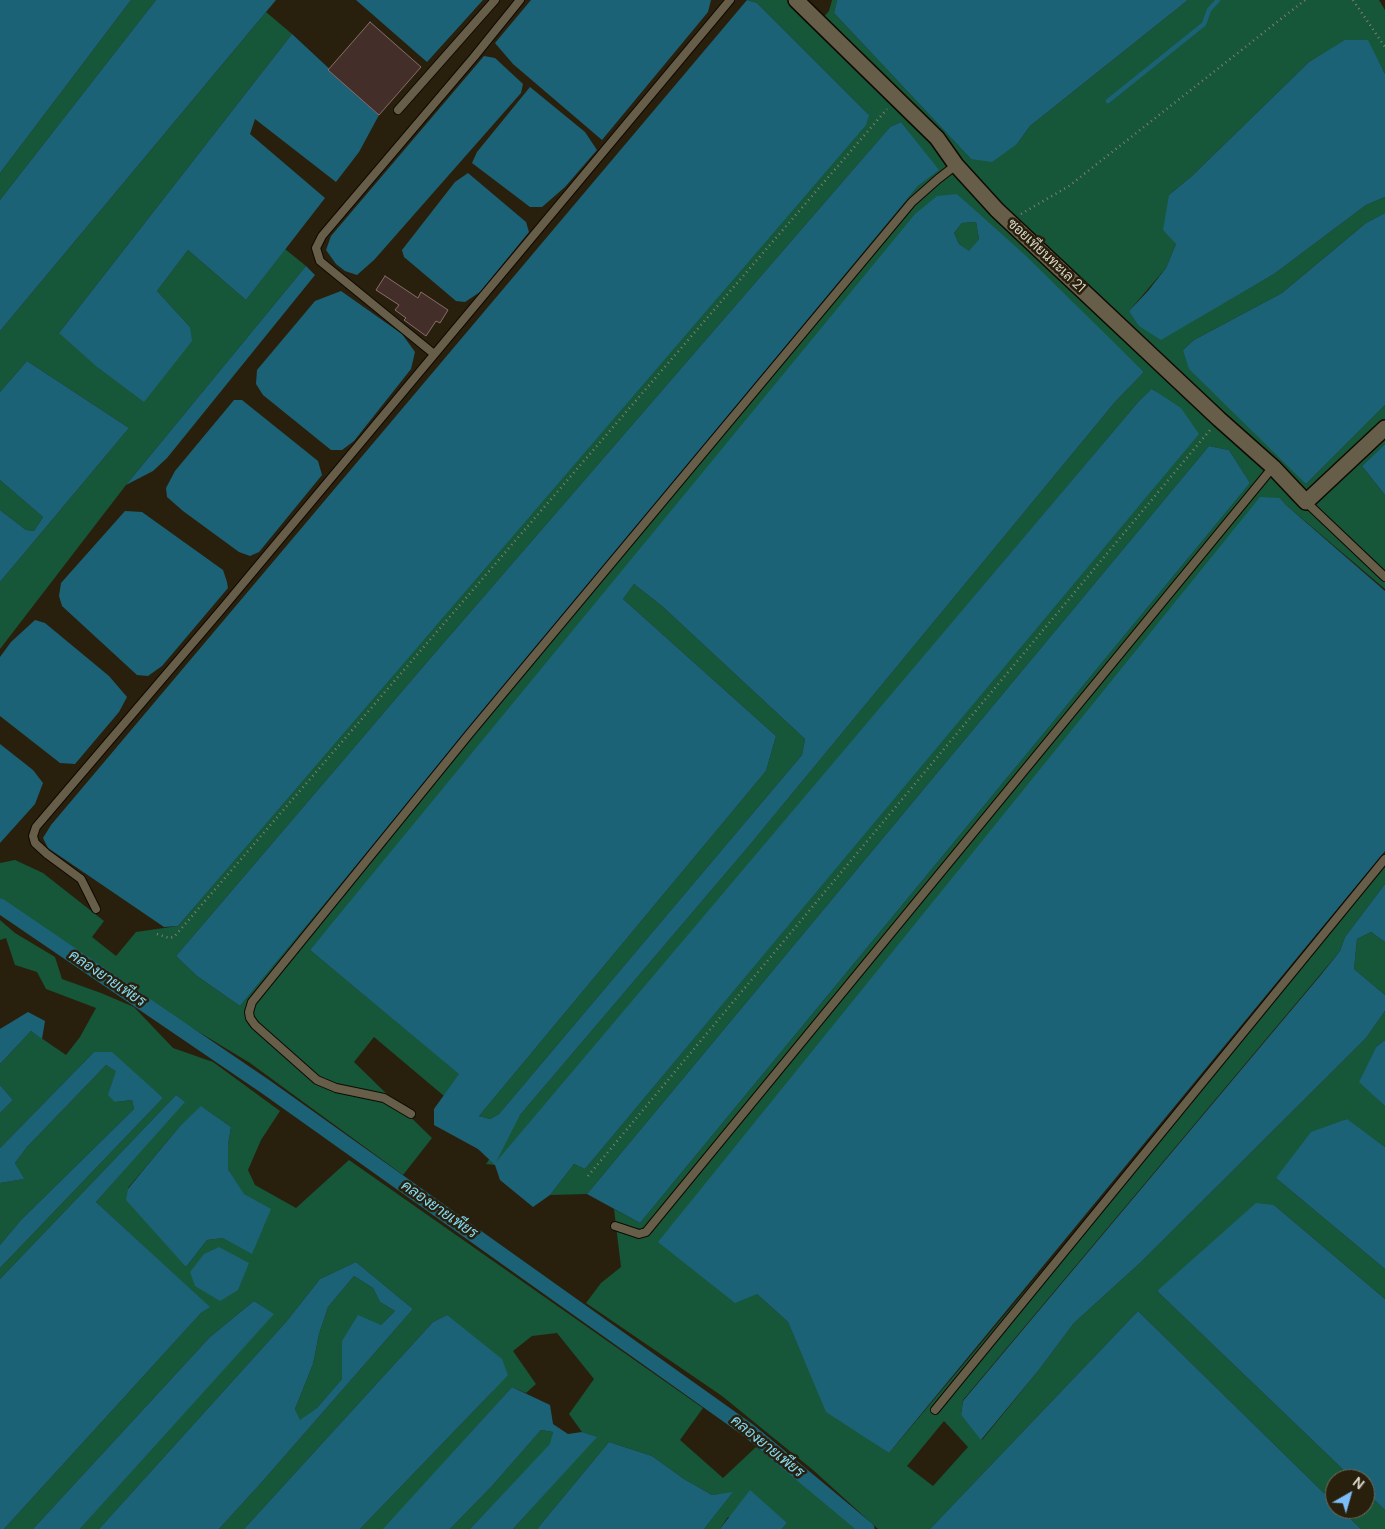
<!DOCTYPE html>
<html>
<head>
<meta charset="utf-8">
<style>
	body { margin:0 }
	#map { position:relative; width:1385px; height:1529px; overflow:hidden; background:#28200d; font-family:"DM Sans",sans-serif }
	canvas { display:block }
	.north { position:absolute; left:1325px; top:1469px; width:50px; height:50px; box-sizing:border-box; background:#28200d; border:1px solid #706959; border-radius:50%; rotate:38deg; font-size:14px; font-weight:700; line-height:20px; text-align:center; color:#dbd6ca }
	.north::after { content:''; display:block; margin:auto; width:18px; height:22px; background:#7cbef9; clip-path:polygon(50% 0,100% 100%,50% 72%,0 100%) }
</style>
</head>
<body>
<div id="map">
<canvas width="1385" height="1529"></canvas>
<div class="north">N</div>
</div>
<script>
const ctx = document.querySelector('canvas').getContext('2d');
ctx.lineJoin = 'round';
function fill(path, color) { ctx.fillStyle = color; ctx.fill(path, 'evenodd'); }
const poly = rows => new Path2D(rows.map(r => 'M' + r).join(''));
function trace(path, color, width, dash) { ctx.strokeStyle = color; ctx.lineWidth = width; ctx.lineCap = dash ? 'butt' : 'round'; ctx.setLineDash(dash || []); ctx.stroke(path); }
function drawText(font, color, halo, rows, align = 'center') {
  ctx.font = font + ' "DM Sans",Sarabun,sans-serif'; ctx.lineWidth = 5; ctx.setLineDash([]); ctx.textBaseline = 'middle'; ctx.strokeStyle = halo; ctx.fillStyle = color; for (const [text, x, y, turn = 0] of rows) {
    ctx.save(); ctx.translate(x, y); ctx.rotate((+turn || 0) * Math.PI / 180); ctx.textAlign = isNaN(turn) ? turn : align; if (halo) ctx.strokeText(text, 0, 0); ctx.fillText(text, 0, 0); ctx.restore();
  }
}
fill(poly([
	[131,0,156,0,0,200,0,173],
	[747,0,806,0,822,19,829,11,832,0,837,0,834,13,971,159,1017,144,1030,126,1188,0,1379,0,1385,10,1385,74,1367,40,1345,41,1309,62,1192,176,1169,195,1176,244,1166,268,1129,311,1161,339,1274,274,1366,205,1385,197,1385,213,1366,223,1282,293,1194,340,1183,350,1306,484,1385,405,1385,444,1362,466,1385,495,1385,589,1286,505,1280,498,757,1294,788,1322,804,1359,872,1441,889,1453,1385,863,1385,884,1345,937,1340,951,963,1400,961,1415,982,1440,1038,1371,1074,1323,1141,1262,1366,1038,1385,1011,1385,1040,1376,1047,1360,1081,1385,1106,1385,1147,1346,1119,1276,1178,1385,1269,1385,1299,1274,1205,1157,1291,1353,1479,1335,1479,1335,1504,1138,1311,930,1529,878,1529,813,1470,722,1396,586,1303,601,1283,621,1267,614,1209,640,1223,1250,483,1229,450,1209,446,587,1194,550,1195,574,1164,585,1169,1198,434,1153,389,1139,401,495,1165,486,1164,520,1115,748,847,1115,402,1144,372,957,194,310,950,460,1074,444,1096,374,1037,354,1062,432,1138,403,1175,250,1063,141,997,74,948,0,899,0,863,15,860,43,873,104,921,92,937,116,956,136,932,178,926,868,114,757,3],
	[901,122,938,170,918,186,240,1006,197,976,176,956,428,661,890,127],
	[944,1421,968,1447,933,1486,907,1466],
	[266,12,292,34,59,333,190,327,157,291,188,250,246,300,285,249,306,266,126,485,0,649,0,582,129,428,27,361,0,392,0,331],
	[976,222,979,239,969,252,959,244,954,233,962,223],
	[0,480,43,517,34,531,26,530,0,510],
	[634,584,662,606,805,739,802,755,499,1114,490,1119,479,1116,766,771,776,736,623,599],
	[0,920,15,933,55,957,62,979,101,993,134,1007,173,1048,213,1062,280,1111,261,1140,248,1170,255,1185,296,1208,349,1160,703,1408,680,1440,723,1478,756,1447,862,1529,782,1529,787,1523,728,1517,720,1529,704,1529,732,1493,712,1495,684,1479,652,1456,609,1442,537,1529,513,1529,596,1437,582,1432,569,1414,594,1379,557,1333,532,1336,513,1351,536,1384,526,1393,512,1387,384,1529,360,1529,493,1391,447,1315,433,1322,244,1529,219,1529,261,1483,413,1309,356,1262,320,1279,286,1322,99,1529,80,1529,273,1314,254,1301,210,1337,33,1529,4,1529,201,1313,209,1307,96,1202,184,1102,176,1095,0,1279,0,1268,163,1098,94,1052,0,1148,0,1113,13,1100,0,1085,0,1064,31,1031,66,1055,80,1037,96,1008,46,989,37,972,15,965,6,938,0,940],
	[202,1107,231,1127,228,1145,228,1169,244,1195,270,1210,223,1238,207,1240,186,1267,128,1188,180,1126],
	[1371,932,1385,942,1385,995,1354,969,1357,939],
	[106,1065,117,1071,115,1102,132,1100,134,1109,21,1220,0,1245,0,1183,23,1179,15,1163,27,1147],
	[354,1276,373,1288,380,1302,395,1311,381,1325,342,1341,342,1379,317,1408,300,1421,295,1409,313,1364,319,1334,328,1307],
	[541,1430,553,1432,551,1444,470,1529,450,1529,492,1486],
	[1365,1491,1385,1510,1385,1529,1361,1529,1340,1509,1365,1509]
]), '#165639');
fill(poly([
	[0,0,131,0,0,173],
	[156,0,276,0,0,331,0,200],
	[356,0,483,0,427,62],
	[531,0,711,0,708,12,602,140,513,64,495,43],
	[747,0,757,3,869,115,866,125,178,926,164,927,48,848,43,838,51,825],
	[837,0,1188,0,1030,126,1017,144,992,162,971,159,834,13],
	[292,34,379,115,359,152,336,182,255,119,250,134,325,198,246,300,188,250,157,291,190,327,192,341,144,402,96,366,59,333],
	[1345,40,1368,40,1385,74,1385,197,1366,205,1274,274,1161,340,1139,326,1129,311,1148,291,1166,268,1176,244,1163,230,1169,195,1192,176,1309,62],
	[484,56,495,58,523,84,521,93,374,260,357,275,345,271,336,264,326,250,331,236],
	[530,87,585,132,597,150,565,187,542,207,530,207,472,163,477,152],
	[901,122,939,170,918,186,240,1006,197,976,176,956,428,661,890,127],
	[468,173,526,222,529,232,480,292,465,302,456,301,404,257,402,250,455,182],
	[957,194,1025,255,1144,372,1115,402,748,847,520,1115,496,1162,1139,401,1152,389,1181,408,1199,434,585,1169,574,1164,550,1195,533,1207,500,1180,495,1165,478,1149,434,1125,434,1109,459,1074,310,950,915,214,937,196],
	[976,222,979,239,969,251,959,244,954,233,962,223],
	[634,584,662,606,805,739,802,755,499,1114,490,1119,479,1116,766,771,776,736,623,599],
	[1385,213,1385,405,1306,484,1189,369,1183,350,1194,340,1282,293,1366,223],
	[306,266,315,275,167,458,153,471,126,485],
	[341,291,402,334,415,352,411,369,354,441,342,450,331,450,263,395,256,384,257,370,315,301],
	[27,361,129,428,0,582,0,510,26,530,34,531,43,517,0,480,0,392],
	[234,400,242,400,318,461,322,475,259,552,250,556,239,552,183,511,167,497,166,488,175,471],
	[1385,444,1385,495,1362,466],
	[1209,446,1229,450,1250,483,640,1223,587,1194],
	[1260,497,1280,498,1286,505,1385,591,1385,851,889,1453,826,1412,788,1322,757,1294,735,1303,658,1242],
	[125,511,142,512,223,570,227,582,228,588,162,666,148,676,137,675,62,606,59,596,61,583],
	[35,620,45,623,109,676,127,697,119,712,75,764,60,763,0,716,0,657,11,642],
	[0,744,33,770,43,783,35,804,0,843],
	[1385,884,1385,942,1371,932,1357,939,1354,969,1385,995,1385,1011,1366,1038,1141,1262,1074,1323,1038,1371,981,1440,961,1415,963,1401,1320,976,1340,951,1345,937],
	[28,1012,45,1021,42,1039,31,1031,0,1064,0,1029],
	[1385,1040,1385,1106,1359,1082,1376,1047],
	[94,1052,112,1052,163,1098,0,1268,0,1245,21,1220,134,1109,132,1100,115,1102,108,1095,116,1071,106,1065,27,1147,15,1163,24,1179,0,1183,0,1148],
	[0,1085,13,1100,0,1113],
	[176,1095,185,1102,96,1202,210,1307,201,1313,4,1529,0,1529,0,1279],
	[201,1106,231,1127,228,1145,228,1169,244,1194,271,1209,252,1254,223,1238,207,1240,186,1267,126,1200,128,1189,145,1168,180,1126],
	[1347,1119,1385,1147,1385,1269,1276,1178,1311,1132],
	[1256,1203,1274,1205,1385,1299,1385,1510,1365,1491,1365,1479,1353,1479,1157,1291],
	[219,1247,249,1263,238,1290,220,1301,195,1286,190,1272,204,1254],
	[356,1262,413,1309,261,1483,219,1529,99,1529,286,1322,320,1279],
	[354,1276,373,1288,380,1302,395,1311,381,1325,358,1315,342,1341,342,1379,317,1408,300,1420,295,1409,313,1364,319,1334,328,1307],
	[254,1301,274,1314,80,1529,33,1529,210,1337],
	[1138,1311,1335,1504,1335,1509,1340,1509,1361,1529,930,1529],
	[447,1315,502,1359,508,1375,493,1391,360,1529,244,1529,433,1322],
	[512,1387,550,1405,553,1424,568,1434,582,1432,597,1437,513,1529,470,1529,550,1444,553,1432,541,1430,492,1486,450,1529,383,1529],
	[609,1442,652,1456,684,1479,712,1495,733,1492,704,1529,537,1529],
	[750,1490,787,1523,782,1529,720,1529]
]), '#1c6276');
trace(poly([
	[1108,101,1204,24,1209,10,1218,0]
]), '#1c6276', 4.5);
trace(poly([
	[0,906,266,1087,748,1430,867,1529]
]), '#1c6276', 15);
const building = poly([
	[370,22,421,67,379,115,328,70,370,22],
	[385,276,418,298,421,292,448,310,440,323,436,321,426,336,404,320,406,318,395,310,399,305,376,290,385,276]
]);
fill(building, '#442e2a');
trace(building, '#886e6a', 1);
const service = poly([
	[398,110,495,0],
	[434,354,320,261,316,248,322,236,474,57,520,0],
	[1306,502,1385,577],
	[96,909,81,879,47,854,35,843,33,836,36,827,221,610,730,0],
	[411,1114,384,1098,336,1088,317,1080,255,1025,250,1018,249,1012,252,1002,470,733,912,202,938,179,956,165],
	[615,1226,639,1234,646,1232,1273,467],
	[935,1410,1385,859]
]);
const minor = poly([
	[796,0,937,138,956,165,997,210,1219,419,1273,467,1306,502,1385,428]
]);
trace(service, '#100900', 10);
trace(minor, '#100900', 18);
trace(poly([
	[1353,0,1385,47],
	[1021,214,1069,186,1305,0],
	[157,934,169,938,174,937,887,109],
	[588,1176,1210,430]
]), '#857f6f', 2.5, [1, 4]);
trace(service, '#675e49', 8);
trace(minor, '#675e49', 15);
drawText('14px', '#dbd6ca', '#28200d', [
	["ซอยเทียนทะเล 21",1046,256,43]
]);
drawText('italic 15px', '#83d9f4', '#28200d', [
	["คลองยายเพียร",107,979,34],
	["คลองยายเพียร",439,1210,35],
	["คลองยายเพียร",767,1447,39]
]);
</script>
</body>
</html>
